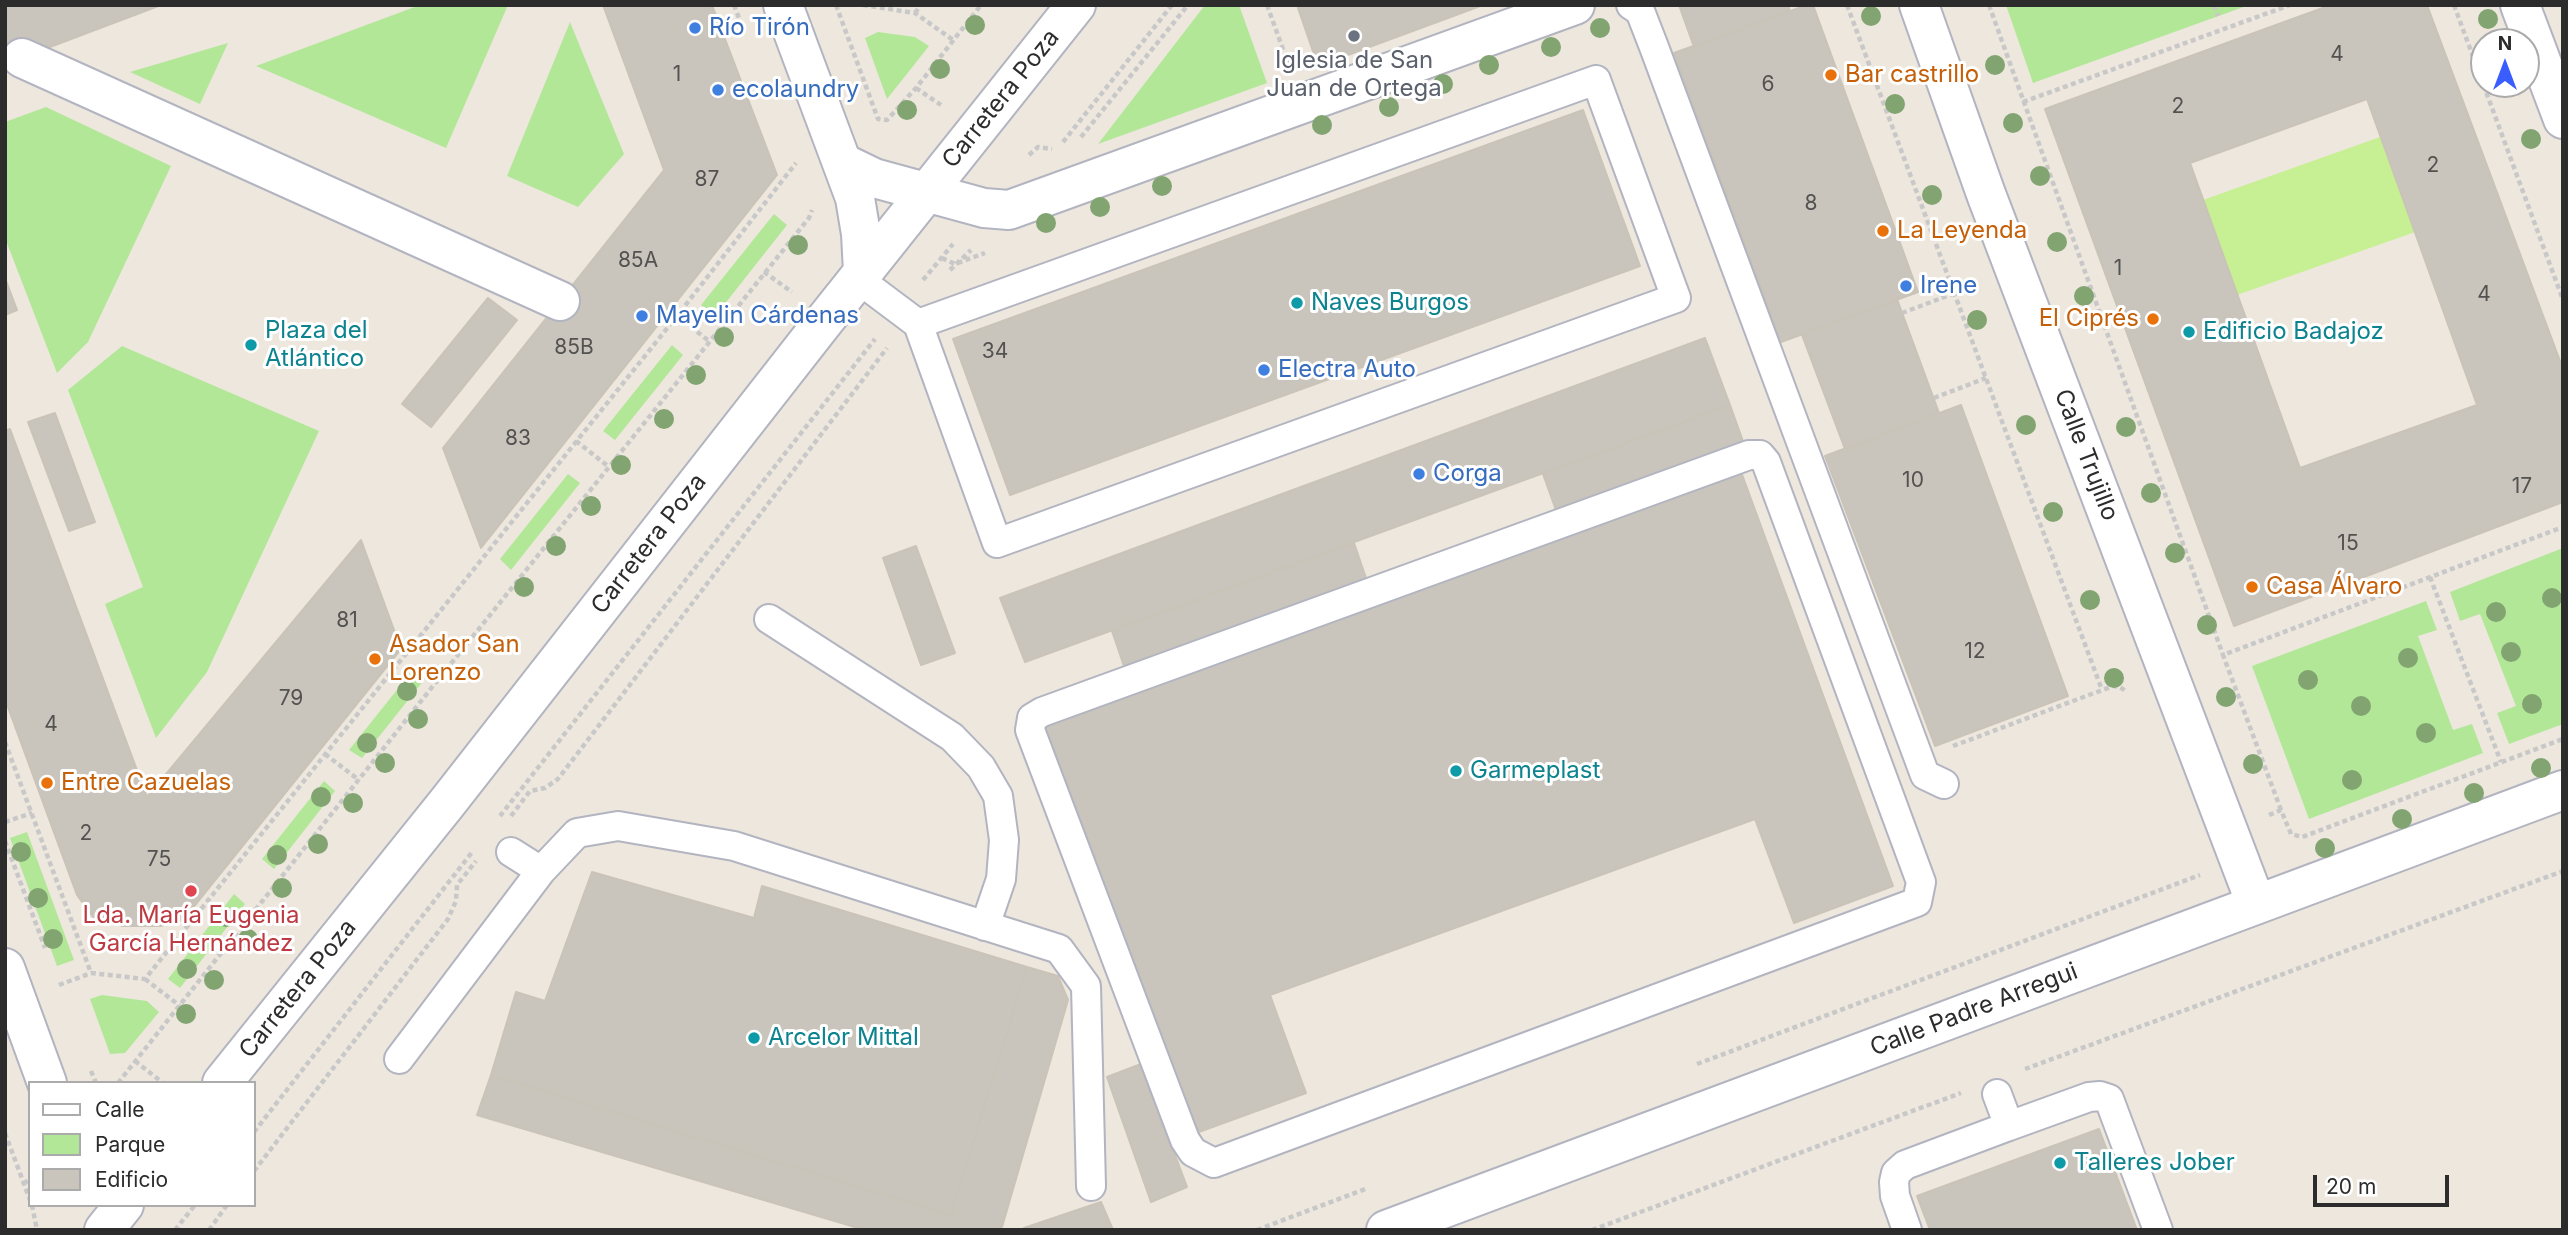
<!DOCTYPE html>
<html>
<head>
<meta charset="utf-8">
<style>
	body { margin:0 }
	#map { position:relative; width:2568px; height:1235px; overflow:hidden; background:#eee7de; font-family:Inter,sans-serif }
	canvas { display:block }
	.frame { position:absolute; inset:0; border:7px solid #2c2c2c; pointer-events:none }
	.legend { position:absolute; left:28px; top:1081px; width:228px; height:126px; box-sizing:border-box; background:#fff; border:2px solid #ababab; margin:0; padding:9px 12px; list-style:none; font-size:21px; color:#2c2c2c }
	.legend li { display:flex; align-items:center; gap:14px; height:35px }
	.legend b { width:35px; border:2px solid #ababab }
	.north { position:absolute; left:2470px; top:28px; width:70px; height:70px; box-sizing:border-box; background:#fff; border:2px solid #ababab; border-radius:50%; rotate:0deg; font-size:19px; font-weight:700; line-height:28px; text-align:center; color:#2c2c2c }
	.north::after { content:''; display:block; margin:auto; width:24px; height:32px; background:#3a5dff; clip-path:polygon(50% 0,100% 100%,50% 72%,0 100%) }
	.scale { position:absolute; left:2313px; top:1175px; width:136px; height:32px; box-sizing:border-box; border:4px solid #2c2c2c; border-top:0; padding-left:9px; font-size:21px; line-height:24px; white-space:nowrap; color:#2c2c2c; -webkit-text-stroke:5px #fff; paint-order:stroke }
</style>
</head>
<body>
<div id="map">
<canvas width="2568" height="1235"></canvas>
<div class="frame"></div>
<ul class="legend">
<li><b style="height:9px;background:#fff"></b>Calle</li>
<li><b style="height:19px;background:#b2e798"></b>Parque</li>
<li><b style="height:19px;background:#c9c5bc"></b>Edificio</li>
</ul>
<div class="north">N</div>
<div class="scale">20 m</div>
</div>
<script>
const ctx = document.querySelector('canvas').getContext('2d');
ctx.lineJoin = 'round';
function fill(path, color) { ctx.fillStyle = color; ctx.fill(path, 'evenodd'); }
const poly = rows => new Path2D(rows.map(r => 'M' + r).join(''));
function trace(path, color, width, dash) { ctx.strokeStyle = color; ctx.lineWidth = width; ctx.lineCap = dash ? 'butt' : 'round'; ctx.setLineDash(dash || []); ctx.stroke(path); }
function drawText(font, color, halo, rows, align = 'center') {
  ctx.font = font + ' Inter,sans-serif'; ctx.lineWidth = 6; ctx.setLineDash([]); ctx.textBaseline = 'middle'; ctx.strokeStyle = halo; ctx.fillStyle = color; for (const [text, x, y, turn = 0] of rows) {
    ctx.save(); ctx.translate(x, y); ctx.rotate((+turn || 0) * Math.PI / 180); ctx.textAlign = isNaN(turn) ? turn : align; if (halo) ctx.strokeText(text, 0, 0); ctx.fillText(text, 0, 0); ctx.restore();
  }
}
fill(poly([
	[420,5,508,5,446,148,256,66],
	[1205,5,1239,5,1267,83,1098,144],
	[2006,5,2249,5,2033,83],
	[570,22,624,154,578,207,507,176],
	[878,32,915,37,929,46,887,99,865,38],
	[228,43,200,104,130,72],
	[46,107,171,166,88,342,57,373,5,238,5,122],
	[774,214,787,225,716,315,701,305],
	[672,345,683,355,615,440,603,431],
	[122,346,319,431,207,672,156,738,105,604,143,587,68,390],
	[568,474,580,483,511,570,500,559],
	[2563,548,2563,724,2509,744,2497,713,2516,706,2480,614,2460,621,2450,592],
	[2426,601,2437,630,2418,636,2453,730,2472,724,2483,753,2309,819,2252,666],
	[412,671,424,680,362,758,349,750],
	[324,781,335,791,274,869,262,859],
	[27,832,74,960,57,966,10,838],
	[234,894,245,904,180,988,168,979],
	[102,995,147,1001,159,1012,125,1053,110,1054,90,999]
]), '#b2e798');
fill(poly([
	[2380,137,2415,232,2237,295,2203,200]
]), '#c7ef93');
const building = poly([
	[5,5,161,5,5,64,5,5],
	[603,5,712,5,777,175,481,548,443,448,664,170,603,5],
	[1297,5,1483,5,1318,66,1297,5],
	[1679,5,1788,5,1790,11,1694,47,1679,5],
	[1807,5,1813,5,1918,292,1781,342,1674,53,1807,5],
	[2331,5,2427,5,2563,369,2563,502,2234,626,2045,109,2331,5],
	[2367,99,2477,405,2300,468,2190,163,2367,99],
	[1583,110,1640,266,1010,495,953,339,1583,110],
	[5,278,17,310,5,315,5,278],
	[488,298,517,320,431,427,402,404,488,298],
	[1897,299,1939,413,1845,449,1802,335,1897,299],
	[1705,338,1730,405,1025,662,1000,598,1705,338],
	[1730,405,1744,444,1557,513,1543,474,1730,405],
	[1961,405,2068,696,1935,746,1825,456,1961,405],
	[55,413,95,522,69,531,28,422,55,413],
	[10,429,147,797,361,540,401,649,183,920,160,926,123,926,93,917,77,895,5,699,5,431,10,429],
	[1740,469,1893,886,1794,923,1755,819,1270,995,1306,1093,1196,1133,1043,724,1740,469],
	[1354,543,1367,581,1125,669,1112,631,1354,543],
	[916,546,955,653,921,665,883,558,916,546],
	[592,872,754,918,762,886,1027,967,951,1215,491,1075,516,992,545,1001,592,872],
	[1027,967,1058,976,1068,1000,1002,1227,997,1230,865,1230,477,1115,491,1075,951,1215,1027,967],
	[1141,1064,1187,1187,1151,1202,1107,1077,1141,1064],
	[2099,1129,2137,1230,1930,1230,1917,1196,2099,1129],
	[1101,1202,1113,1230,1025,1230,1024,1228,1101,1202]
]);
fill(building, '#c9c5bc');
trace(building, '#cac3b7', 2);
const lane = poly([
	[1631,5,1640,11,1654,47,1925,775,1944,784],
	[1596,80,1676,298,997,543,918,324,1596,80],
	[858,279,918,324],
	[1749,455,1760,455,1766,462,1921,882,1917,902,1214,1163,1193,1152,1185,1140,1030,730,1032,718,1042,712,1749,455],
	[769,619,952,737,981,767,998,796,1004,840,1001,879,985,926],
	[541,871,577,833,618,826,734,846,1059,949,1086,986,1091,1186],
	[399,1059,541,871,511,852],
	[1997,1094,2009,1126,2089,1097,2100,1096,2109,1099,2158,1230],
	[1907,1230,1895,1196,1894,1182,1896,1173,1905,1165,2009,1126]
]);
const street = poly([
	[783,5,855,198,861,234,863,272],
	[1919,5,1986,194,2256,904],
	[2520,5,2563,119],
	[22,58,560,301],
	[843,163,874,178,984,208,1009,210,1575,5],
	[5,968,47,1083],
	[222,1083,447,803,821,325,1076,5],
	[104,1230,124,1205],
	[1386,1230,2563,790]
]);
trace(lane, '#b2b4c0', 32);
trace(street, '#b2b4c0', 42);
trace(poly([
	[734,5,739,18],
	[836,5,878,119,887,120,916,88,981,5],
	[863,5,915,13,953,40],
	[1267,5,1288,63],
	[1847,5,2102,690],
	[1989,5,2223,655],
	[2214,5,2218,16],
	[2454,5,2563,300],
	[915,13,921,5],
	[916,88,941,105],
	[2023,102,2290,5],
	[1081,137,1188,5],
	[1063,142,1172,5],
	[1029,155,1038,147,1052,149],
	[942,258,955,264,985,253],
	[950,270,971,250],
	[764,272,792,292],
	[923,280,953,244],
	[1902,313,1955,293],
	[677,316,709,341],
	[1934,398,1986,378],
	[576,441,609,467],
	[2430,577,2501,762],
	[5,742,91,973],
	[1953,746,2113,686,2120,687,2127,692],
	[325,754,359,780],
	[2281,810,2223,655,2563,527],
	[2269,815,2281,810,2291,834,2302,837,2563,739],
	[500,816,875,339],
	[511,816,530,791,545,788,558,779,887,348],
	[5,822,32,813],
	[5,841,45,948],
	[145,979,180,1006],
	[59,985,91,973,145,979,677,316,796,163],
	[135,1061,163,1083],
	[1697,1064,2200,875],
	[2025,1069,2563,871],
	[91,1071,96,1083],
	[118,1083,433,686,809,218,812,210],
	[254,1132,473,851],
	[5,1133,30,1200],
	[254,1171,448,919,456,901,457,885,476,861],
	[24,1184,30,1178],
	[32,1205,37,1230],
	[175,1230,195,1205],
	[209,1230,227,1205],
	[1257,1230,1368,1188],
	[1592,1230,1961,1093]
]), '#c8c8c8', 4.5, [5, 3.5]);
trace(lane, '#fff', 28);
trace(street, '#fff', 38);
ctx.fillStyle = '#81a471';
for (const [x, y] of [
	[1871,16],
	[2488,19],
	[975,25],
	[1600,28],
	[1551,47],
	[1489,65],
	[1995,65],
	[940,69],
	[1443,84],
	[1895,104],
	[1389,107],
	[907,110],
	[2013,123],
	[1322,125],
	[2531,139],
	[2040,176],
	[1162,186],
	[1932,195],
	[1100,207],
	[1046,223],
	[2057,242],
	[798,245],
	[2084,296],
	[1977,320],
	[724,337],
	[696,375],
	[664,419],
	[2026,425],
	[2126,427],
	[621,465],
	[2151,493],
	[591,506],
	[2053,512],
	[556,546],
	[2175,553],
	[524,587],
	[2552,598],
	[2090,600],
	[2496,612],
	[2207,625],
	[2511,652],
	[2408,658],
	[2114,678],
	[2308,680],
	[407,691],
	[2226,697],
	[2532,704],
	[2361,706],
	[418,719],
	[2426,733],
	[367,743],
	[385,763],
	[2253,764],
	[2541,768],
	[2352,780],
	[2474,793],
	[321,797],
	[353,803],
	[2402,819],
	[318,844],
	[2325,848],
	[21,852],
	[277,855],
	[282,888],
	[38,898],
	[226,917],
	[53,939],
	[248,939],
	[187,969],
	[214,980],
	[186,1014]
]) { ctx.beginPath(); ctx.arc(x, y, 10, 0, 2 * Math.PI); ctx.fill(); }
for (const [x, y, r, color] of [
	[695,28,7,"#3f7fe0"],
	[1354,36,7,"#6b7280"],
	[1831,75,7,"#e8710a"],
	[718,90,7,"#3f7fe0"],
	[1883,231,7,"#e8710a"],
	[1906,286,7,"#3f7fe0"],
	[1297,303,7,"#0f9aa8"],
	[642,316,7,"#3f7fe0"],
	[2153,319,7,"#e8710a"],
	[2189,332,7,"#0f9aa8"],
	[251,345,7,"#0f9aa8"],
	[1264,370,7,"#3f7fe0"],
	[1419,474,7,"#3f7fe0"],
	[2252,587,7,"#e8710a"],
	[375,659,7,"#e8710a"],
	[1456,771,7,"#0f9aa8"],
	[47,783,7,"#e8710a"],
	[191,891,7,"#e0444e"],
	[754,1038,7,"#0f9aa8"],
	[2060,1163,7,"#0f9aa8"]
]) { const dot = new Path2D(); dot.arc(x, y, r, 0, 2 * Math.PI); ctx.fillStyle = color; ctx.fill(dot); trace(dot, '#fff', 2.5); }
drawText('21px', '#535250', null, [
	["4",2337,55],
	["1",677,75],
	["6",1768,85],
	["2",2178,107],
	["2",2433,166],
	["87",707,180],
	["8",1811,204],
	["85A",638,261],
	["1",2118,269],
	["4",2484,295],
	["85B",574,348],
	["34",995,352],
	["83",518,439],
	["10",1913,481],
	["17",2522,487],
	["15",2348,544],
	["81",347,621],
	["12",1975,652],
	["79",291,699],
	["4",51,725],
	["2",86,834],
	["75",159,860]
]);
drawText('24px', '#366cbe', '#fff', [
	["Río Tirón",709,28],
	["ecolaundry",732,90],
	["Irene",1920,286],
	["Mayelin Cárdenas",656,316],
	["Electra Auto",1278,370],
	["Corga",1433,474]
], 'left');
drawText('24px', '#5b616d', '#fff', [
	["Iglesia de San",1354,61],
	["Juan de Ortega",1354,89]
]);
drawText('24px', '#c56008', '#fff', [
	["Bar castrillo",1845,75],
	["La Leyenda",1897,231],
	["El Ciprés",2139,319,"right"],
	["Casa Álvaro",2266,587],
	["Asador San",389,645],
	["Lorenzo",389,673],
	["Entre Cazuelas",61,783]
], 'left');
drawText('24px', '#2c2c2c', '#fff', [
	["Carretera Poza",1001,99,-51],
	["Calle Trujillo",2086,455,69],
	["Carretera Poza",649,544,-52],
	["Carretera Poza",298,989,-51],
	["Calle Padre Arregui",1974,1010,-21]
]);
drawText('24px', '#0d838f', '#fff', [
	["Naves Burgos",1311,303],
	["Plaza del",265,331],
	["Atlántico",265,359],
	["Edificio Badajoz",2203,332],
	["Garmeplast",1470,771],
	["Arcelor Mittal",768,1038],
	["Talleres Jober",2074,1163]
], 'left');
drawText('24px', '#be3a42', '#fff', [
	["Lda. María Eugenia",191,916],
	["García Hernández",191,944]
]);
</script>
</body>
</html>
